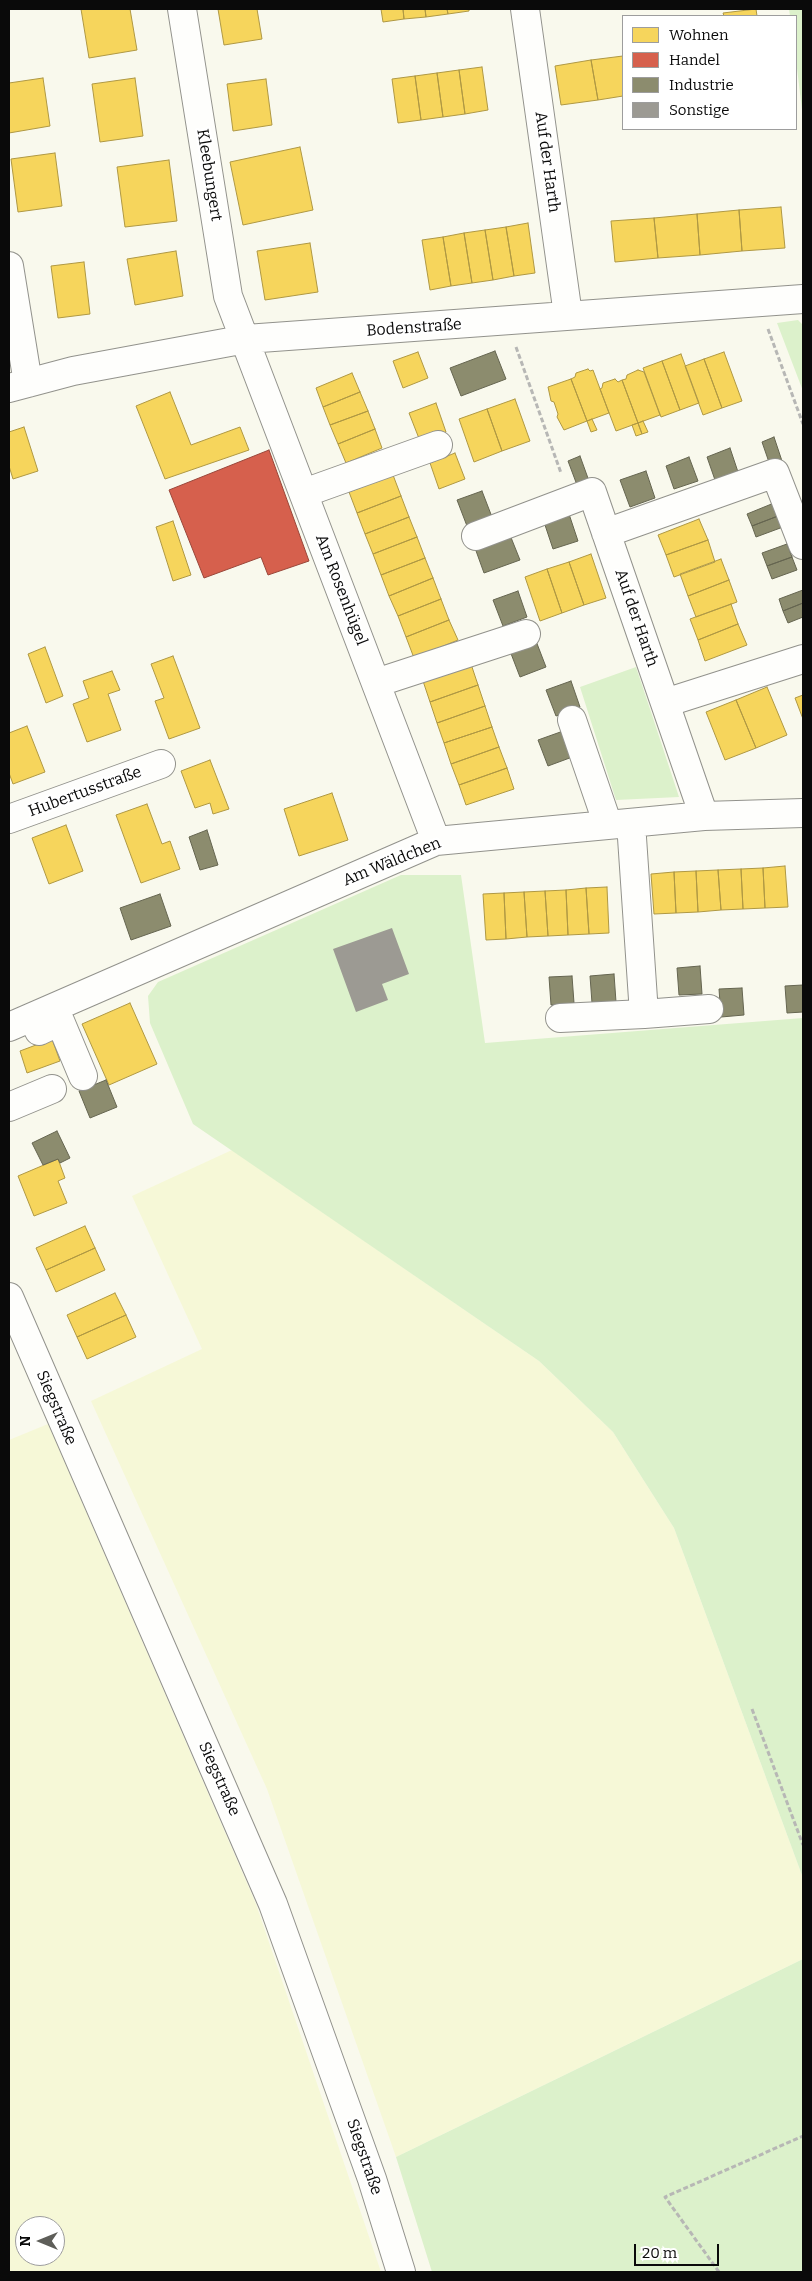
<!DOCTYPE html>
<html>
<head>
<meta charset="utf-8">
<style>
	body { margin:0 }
	#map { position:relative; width:812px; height:2281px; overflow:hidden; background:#f9f9ed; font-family:Bitter,serif }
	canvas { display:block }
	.frame { position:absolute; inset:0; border:10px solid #0a0a0a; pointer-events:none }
	.legend { position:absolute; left:622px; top:15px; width:175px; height:115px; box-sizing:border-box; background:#fff; border:1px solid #9d9d9d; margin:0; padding:6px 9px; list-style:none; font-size:15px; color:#0a0a0a }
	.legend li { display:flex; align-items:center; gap:10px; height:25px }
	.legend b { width:25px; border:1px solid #9d9d9d }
	.north { position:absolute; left:15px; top:2216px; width:50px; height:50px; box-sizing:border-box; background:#fff; border:1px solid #9d9d9d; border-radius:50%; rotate:270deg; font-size:14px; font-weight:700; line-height:20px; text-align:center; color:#0a0a0a }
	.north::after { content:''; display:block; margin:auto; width:18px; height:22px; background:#5e5e59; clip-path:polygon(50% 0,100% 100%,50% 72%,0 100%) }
	.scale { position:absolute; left:634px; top:2244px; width:85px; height:22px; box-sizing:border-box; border:2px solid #0a0a0a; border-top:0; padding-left:6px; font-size:15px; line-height:18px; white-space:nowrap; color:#0a0a0a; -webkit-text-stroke:4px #fff; paint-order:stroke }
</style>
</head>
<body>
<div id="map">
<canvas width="812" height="2281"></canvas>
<div class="frame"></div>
<ul class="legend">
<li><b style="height:14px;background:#f6d55c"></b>Wohnen</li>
<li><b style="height:14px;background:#d6604d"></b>Handel</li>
<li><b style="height:14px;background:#8c8c6e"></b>Industrie</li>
<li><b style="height:14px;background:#9c9a93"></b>Sonstige</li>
</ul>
<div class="north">N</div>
<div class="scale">20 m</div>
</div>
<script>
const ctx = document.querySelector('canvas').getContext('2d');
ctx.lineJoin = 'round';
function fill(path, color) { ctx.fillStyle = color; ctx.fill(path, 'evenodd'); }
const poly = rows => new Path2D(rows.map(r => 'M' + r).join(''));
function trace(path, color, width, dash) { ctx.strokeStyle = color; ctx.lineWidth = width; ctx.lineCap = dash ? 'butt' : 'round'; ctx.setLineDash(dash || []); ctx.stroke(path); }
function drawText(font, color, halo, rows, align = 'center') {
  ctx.font = font + ' Bitter,serif'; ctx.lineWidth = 5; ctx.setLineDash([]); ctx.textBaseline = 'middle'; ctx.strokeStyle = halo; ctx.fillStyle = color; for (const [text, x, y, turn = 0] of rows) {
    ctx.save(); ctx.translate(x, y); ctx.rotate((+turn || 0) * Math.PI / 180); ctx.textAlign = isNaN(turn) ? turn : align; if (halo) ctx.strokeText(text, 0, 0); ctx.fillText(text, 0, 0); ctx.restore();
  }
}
fill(poly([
	[232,1150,539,1361,613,1432,674,1528,803,1878,803,1959,396,2157,267,1789,91,1401,202,1349,132,1196],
	[48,1424,256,1904,381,2272,9,2272,9,1440],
	[25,2226,55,2226,55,2256,25,2256]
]), '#f6f8d7');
fill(poly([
	[789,9,803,9,803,118,796,60,796,16,790,16],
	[798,320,803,325,803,391,777,323],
	[636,667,653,718,679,797,616,800,580,687],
	[401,875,461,875,485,1043,803,1018,803,1878,674,1528,613,1432,539,1361,193,1124,150,1023,148,996,158,982],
	[803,1959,803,2272,432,2272,396,2157]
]), '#dcf1cb');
const homes = poly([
	[81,9,130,9,137,50,89,58,81,9],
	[218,9,257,9,262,39,224,45,218,9],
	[381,9,403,9,404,19,383,22,381,9],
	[403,9,425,9,426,17,404,19,403,9],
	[425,9,447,9,448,14,426,17,425,9],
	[447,9,469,9,469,11,448,14,447,9],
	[756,9,757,16,724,16,723,13,756,9],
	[623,56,623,96,598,100,591,60,623,56],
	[591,60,598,100,561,105,555,66,591,60],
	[482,67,488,110,465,114,459,70,482,67],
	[459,70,465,114,443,117,437,73,459,70],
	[437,73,443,117,421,120,415,76,437,73],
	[415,76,421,120,398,123,392,79,415,76],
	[43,78,50,126,9,133,9,83,43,78],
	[135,78,143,136,100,142,92,84,135,78],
	[266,79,272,125,233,131,227,84,266,79],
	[300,147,313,210,243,225,230,162,300,147],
	[55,153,62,206,18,212,11,159,55,153],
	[169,160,177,221,125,227,117,167,169,160],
	[781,207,785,248,742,251,739,210,781,207],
	[739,210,742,251,700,255,697,214,739,210],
	[697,214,700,255,658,258,654,218,697,214],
	[654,218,658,258,615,262,611,221,654,218],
	[528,223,535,273,514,276,506,227,528,223],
	[506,227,514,276,493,280,485,230,506,227],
	[485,230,493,280,472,283,464,233,485,230],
	[464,233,472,283,451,286,443,237,464,233],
	[443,237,451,286,430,290,422,240,443,237],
	[310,243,318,292,265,300,257,251,310,243],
	[176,251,183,296,135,305,127,259,176,251],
	[84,262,90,314,58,318,51,266,84,262],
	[418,352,428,378,403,388,393,361,418,352],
	[724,352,742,401,722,408,704,359,724,352],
	[681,354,699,403,680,410,662,361,681,354],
	[704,359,722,408,703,415,685,366,704,359],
	[662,361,680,410,661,417,643,368,662,361],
	[588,369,590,371,593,370,609,413,587,421,571,379,575,377,576,373,588,369],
	[638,370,644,372,660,415,638,423,622,380,626,379,627,375,638,370],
	[352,373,360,392,323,407,316,388,352,373],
	[571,379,587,421,564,430,557,417,558,414,554,402,551,401,548,387,571,379],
	[615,379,618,382,622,380,638,423,616,431,600,389,602,388,603,383,615,379],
	[170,392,191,445,240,427,249,450,165,479,136,406,170,392],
	[360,392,368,411,330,425,323,407,360,392],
	[515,399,530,441,502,451,487,409,515,399],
	[436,403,446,432,420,441,409,413,436,403],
	[487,409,502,451,474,462,459,419,487,409],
	[368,411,375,429,338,444,330,425,368,411],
	[592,419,597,430,591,432,587,421,592,419],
	[643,421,648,432,642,434,638,423,643,421],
	[638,423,642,434,636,436,632,425,638,423],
	[24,427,38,471,13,479,9,466,9,432,24,427],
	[375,429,382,448,346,463,338,444,375,429],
	[455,453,465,479,439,489,430,463,455,453],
	[393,475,401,496,357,513,349,492,393,475],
	[401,496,409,517,365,534,357,513,401,496],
	[409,517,417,537,373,554,365,534,409,517],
	[699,519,708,540,666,555,658,535,699,519],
	[173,521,191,575,173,581,156,527,173,521],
	[417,537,425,558,381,575,373,554,417,537],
	[708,540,715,562,674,577,666,555,708,540],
	[591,554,606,598,584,605,569,562,591,554],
	[425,558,433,578,389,596,381,575,425,558],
	[721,559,729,580,688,596,680,574,721,559],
	[569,562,584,605,562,613,547,569,569,562],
	[547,569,562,613,540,621,525,577,547,569],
	[433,578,441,599,398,616,389,596,433,578],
	[729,580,737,602,696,617,688,596,729,580],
	[441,599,449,620,406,637,398,616,441,599],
	[731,604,738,624,698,640,690,619,731,604],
	[449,620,458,640,414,658,406,637,449,620],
	[738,624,747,645,705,661,698,640,738,624],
	[45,647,63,696,46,703,28,654,45,647],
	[173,656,200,728,169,739,155,701,164,698,151,664,173,656],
	[471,664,478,685,430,702,423,681,471,664],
	[112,671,120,690,108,694,121,730,87,742,73,704,89,698,83,681,112,671],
	[478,685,485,706,437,723,430,702,478,685],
	[767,687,787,735,756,748,736,700,767,687],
	[803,695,803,719,795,698,803,695],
	[736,700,756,748,725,760,706,712,736,700],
	[485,706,492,727,444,743,437,723,485,706],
	[27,726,45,772,13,784,9,773,9,733,27,726],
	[492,727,499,747,451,764,444,743,492,727],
	[499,747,507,768,459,785,451,764,499,747],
	[210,760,229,809,213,814,210,803,195,808,181,771,210,760],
	[507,768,514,789,466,805,459,785,507,768],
	[332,793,348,840,299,856,284,809,332,793],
	[147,804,162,844,170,841,180,869,141,883,116,815,147,804],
	[66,825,83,871,49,884,32,838,66,825],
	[785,866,788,907,765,908,763,868,785,866],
	[763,868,765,908,743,909,741,869,763,868],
	[741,869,743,909,721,910,718,870,741,869],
	[718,870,721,910,698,912,696,871,718,870],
	[696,871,698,912,676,913,674,872,696,871],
	[674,872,676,913,654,914,651,874,674,872],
	[607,887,609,933,589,934,586,888,607,887],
	[586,888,589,934,568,935,566,890,586,888],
	[566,890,568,935,548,936,545,891,566,890],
	[545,891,548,936,527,937,524,892,545,891],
	[524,892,527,937,506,939,504,893,524,892],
	[504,893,506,939,486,940,483,894,504,893],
	[130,1003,157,1064,109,1085,82,1024,130,1003],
	[52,1039,60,1061,27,1073,20,1051,52,1039],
	[58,1159,65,1178,58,1181,67,1203,34,1216,18,1176,58,1159],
	[85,1226,95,1248,46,1270,36,1248,85,1226],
	[95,1248,105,1270,56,1292,46,1270,95,1248],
	[115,1293,126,1315,77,1337,67,1315,115,1293],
	[126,1315,136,1337,87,1359,77,1337,126,1315]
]);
fill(homes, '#f6d55c');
trace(homes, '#af9843', 1);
const shops = poly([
	[269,450,309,561,268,575,261,557,204,578,169,490,269,450]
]);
fill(shops, '#d6604d');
trace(shops, '#994639', 1);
const industry = poly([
	[495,351,506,379,461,396,450,368,495,351],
	[774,437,783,464,771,468,762,442,774,437],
	[730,448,738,472,715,480,707,457,730,448],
	[580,456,589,481,577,485,568,461,580,456],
	[689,457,698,481,674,489,666,466,689,457],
	[646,471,655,498,630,507,620,480,646,471],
	[482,491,492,517,467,526,457,500,482,491],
	[774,503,778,516,752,526,747,514,774,503],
	[569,514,578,541,553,549,544,522,569,514],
	[778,516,783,527,756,537,752,526,778,516],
	[510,535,520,560,484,573,475,548,510,535],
	[787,544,792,557,767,566,762,553,787,544],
	[792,557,797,570,772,579,767,566,792,557],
	[803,590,803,603,783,611,779,599,803,590],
	[518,591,527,617,503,626,493,600,518,591],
	[803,603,803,617,788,623,783,611,803,603],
	[536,641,546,667,520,677,510,651,536,641],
	[571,681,580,707,556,716,546,690,571,681],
	[566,730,575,756,548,766,538,740,566,730],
	[207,830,218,865,200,870,189,837,207,830],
	[160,894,171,926,131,940,120,908,160,894],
	[700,966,702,994,679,995,677,968,700,966],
	[614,974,616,1002,592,1003,590,976,614,974],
	[572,976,574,1003,551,1005,549,977,572,976],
	[803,985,803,1012,787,1013,785,986,803,985],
	[742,988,744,1015,721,1017,719,989,742,988],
	[106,1080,117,1107,90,1118,79,1091,106,1080],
	[57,1131,70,1158,60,1163,58,1159,43,1165,32,1143,57,1131]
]);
fill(industry, '#8c8c6e');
trace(industry, '#656550', 1);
fill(poly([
	[392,928,409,974,382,984,388,1000,356,1012,333,949]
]), '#9c9a93');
const minor = poly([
	[182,9,228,296,436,841],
	[525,9,568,315],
	[9,266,28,383],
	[9,388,73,371,246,339,803,299],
	[304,493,438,445],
	[606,533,775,473,803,545],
	[476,536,592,492,704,816],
	[376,683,526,634],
	[665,703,803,659],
	[572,720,608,825],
	[9,819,161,764],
	[631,823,644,1014,709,1009],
	[560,1018,644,1014],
	[35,1022,39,1031,60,1021,83,1076],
	[9,1027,436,841,704,816,803,813],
	[9,1107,52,1089],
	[9,1297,273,1904,372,2179,401,2272]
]);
trace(minor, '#92928c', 30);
trace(poly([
	[768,329,803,424],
	[516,347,561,473],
	[752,1709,803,1845],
	[719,2272,665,2197,803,2136]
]), '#b7b7b5', 3, [5, 2.5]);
trace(minor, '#fefefc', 28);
drawText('16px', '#0a0a0a', '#fff', [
	["Auf der Harth",547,162,82],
	["Kleebungert",209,175,81],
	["Bodenstraße",414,328,-4],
	["Am Rosenhügel",341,590,69],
	["Auf der Harth",636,618,71],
	["Hubertusstraße",85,792,-20],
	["Am Wäldchen",392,862,-22],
	["Siegstraße",56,1408,67],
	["Siegstraße",219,1779,66],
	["Siegstraße",364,2157,71]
]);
</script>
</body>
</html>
